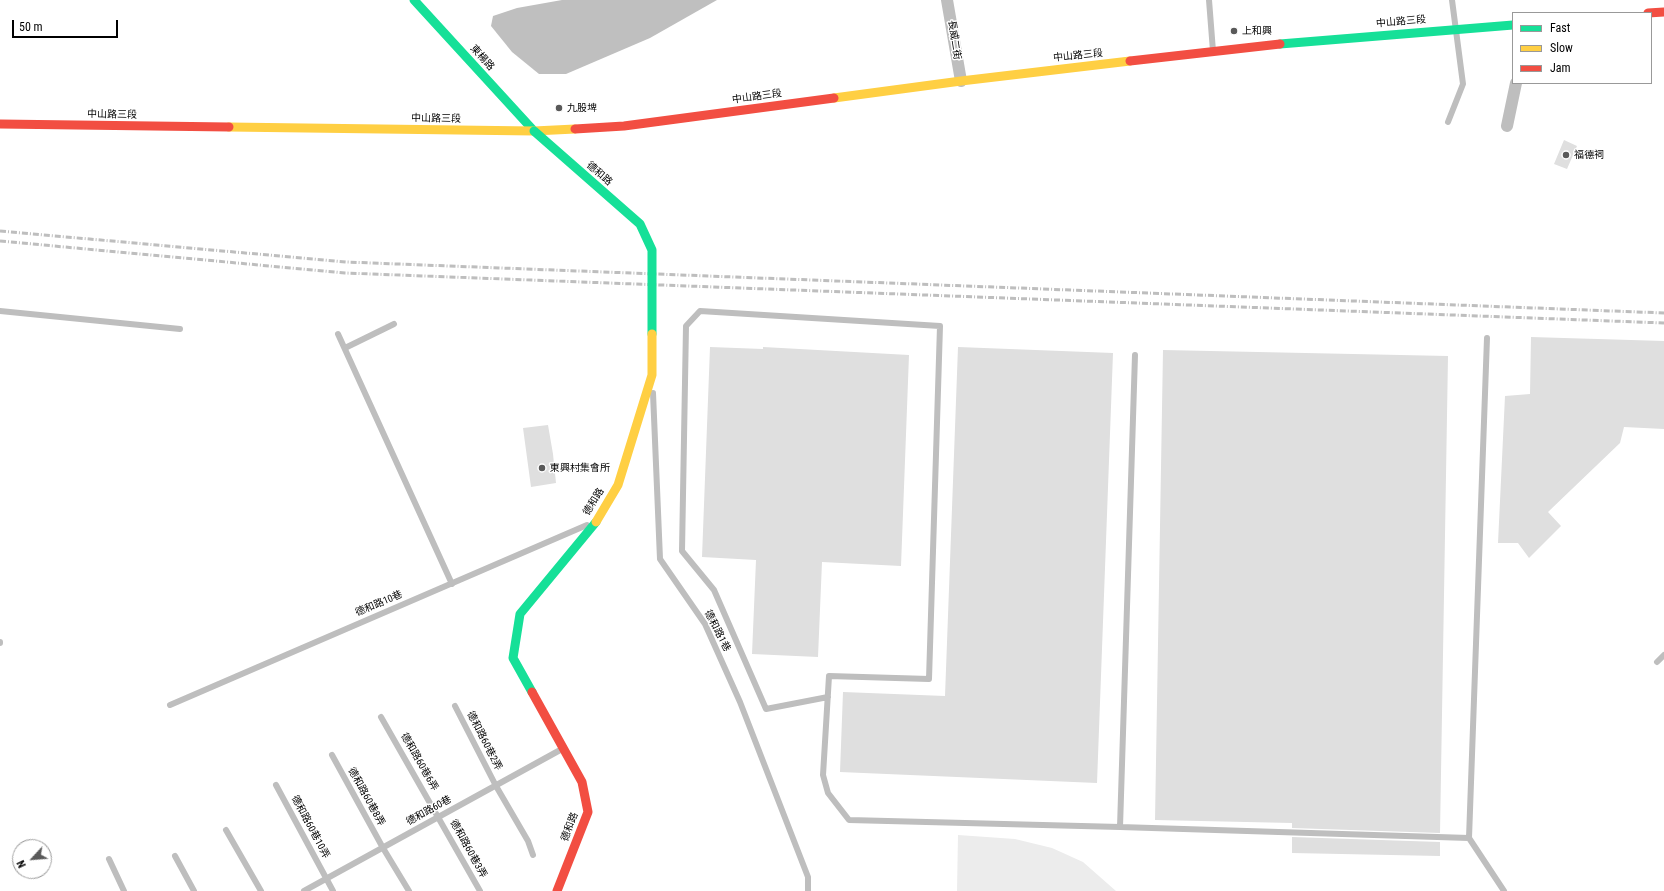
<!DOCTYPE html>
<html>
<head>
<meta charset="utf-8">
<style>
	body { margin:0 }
	#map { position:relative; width:1664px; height:891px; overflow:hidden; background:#fff; font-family:"Roboto Condensed",sans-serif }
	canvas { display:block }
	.legend { position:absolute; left:1512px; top:12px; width:140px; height:72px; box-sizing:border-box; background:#fff; border:1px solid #999; margin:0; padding:5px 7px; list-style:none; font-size:12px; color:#000 }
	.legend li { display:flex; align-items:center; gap:8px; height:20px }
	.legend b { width:20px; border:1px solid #999 }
	.north { position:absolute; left:12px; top:839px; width:40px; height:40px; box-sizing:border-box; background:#fff; border:1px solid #999; border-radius:50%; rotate:244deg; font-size:11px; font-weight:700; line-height:16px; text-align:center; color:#000 }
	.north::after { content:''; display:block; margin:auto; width:14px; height:18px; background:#595959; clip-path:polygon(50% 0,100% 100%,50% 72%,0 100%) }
	.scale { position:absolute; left:12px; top:20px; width:106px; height:18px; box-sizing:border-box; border:2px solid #000; border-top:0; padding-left:5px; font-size:12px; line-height:14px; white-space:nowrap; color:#000; -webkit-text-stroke:3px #fff; paint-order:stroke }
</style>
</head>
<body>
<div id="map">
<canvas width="1664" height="891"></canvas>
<ul class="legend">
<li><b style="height:5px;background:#16e098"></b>Fast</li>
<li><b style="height:5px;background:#ffcf43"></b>Slow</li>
<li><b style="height:5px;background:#f24e42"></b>Jam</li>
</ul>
<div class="north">N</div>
<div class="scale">50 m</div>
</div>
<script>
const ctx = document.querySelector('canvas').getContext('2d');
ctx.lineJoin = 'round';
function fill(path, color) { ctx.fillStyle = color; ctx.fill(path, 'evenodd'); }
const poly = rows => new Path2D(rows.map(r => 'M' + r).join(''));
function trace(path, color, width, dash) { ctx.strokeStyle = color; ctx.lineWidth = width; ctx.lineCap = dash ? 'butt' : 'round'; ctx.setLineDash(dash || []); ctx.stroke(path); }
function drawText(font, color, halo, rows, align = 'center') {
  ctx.font = font + ' "Roboto Condensed","Noto Sans TC",sans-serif'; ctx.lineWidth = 3; ctx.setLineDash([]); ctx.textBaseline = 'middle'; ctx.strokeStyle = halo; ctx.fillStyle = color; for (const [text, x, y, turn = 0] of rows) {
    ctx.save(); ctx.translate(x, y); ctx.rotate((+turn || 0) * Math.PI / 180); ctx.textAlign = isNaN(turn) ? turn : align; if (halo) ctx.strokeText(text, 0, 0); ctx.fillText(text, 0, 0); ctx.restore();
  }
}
fill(poly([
	[958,835,1015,839,1052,848,1083,862,1116,891,957,891]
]), '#ececec');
fill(poly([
	[562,0,717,0,650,38,566,74,539,74,512,52,491,26,493,16,517,8]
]), '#bfbfbf');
fill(poly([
	[1564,140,1577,146,1567,169,1554,164],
	[1531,337,1664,341,1664,429,1624,427,1620,443,1548,512,1561,526,1529,558,1518,543,1498,543,1505,396,1530,394],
	[710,347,763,349,763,347,909,355,901,566,822,562,818,657,752,654,756,560,702,557],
	[958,347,1113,353,1097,783,840,772,843,692,945,696],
	[1163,350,1448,356,1440,833,1292,828,1292,823,1155,820],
	[548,425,553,454,556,483,531,487,523,428],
	[1292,837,1440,842,1440,856,1292,853]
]), '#dfdfdf');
trace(poly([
	[1209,0,1213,51],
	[1448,122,1463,84,1452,0],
	[0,311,180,329],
	[338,334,452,584],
	[1487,338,1469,838,1504,891],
	[345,348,394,324],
	[653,393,660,559,705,624,740,702,808,877,808,891],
	[0,642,0,643],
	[1657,662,1664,655],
	[828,697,766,709,714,590,682,551,686,326,700,311,940,326,929,679,829,676,823,775,828,793,849,820,1120,827,1135,355],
	[170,705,587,525],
	[455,706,496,786,528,841,533,855],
	[381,717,480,891],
	[332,755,383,848,409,891],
	[276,785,333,891],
	[1120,827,1469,838],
	[226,830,261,891],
	[175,856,194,891],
	[109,859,124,891],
	[304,891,562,749]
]), '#bebebe', 6);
trace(poly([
	[947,0,961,81],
	[1507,126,1516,83]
]), '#bebebe', 12);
trace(poly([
	[414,0,534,131],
	[1280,44,1513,25],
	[532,692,513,658,520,614,596,522]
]), '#16e098', 9);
trace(poly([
	[834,98,961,81,1130,61],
	[229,127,534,131,575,129]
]), '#ffcf43', 9);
trace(poly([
	[1648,13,1664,12],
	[1130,61,1280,44],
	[0,124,229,127],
	[575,129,624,126,834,98],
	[532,692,582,782,588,812,557,891]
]), '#f24e42', 9);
trace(poly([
	[0,231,346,262,1664,313],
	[0,241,345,273,1664,323]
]), '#bebebe', 3, [6, 2, 1, 2]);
trace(poly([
	[534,131,640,224,652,250,652,334]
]), '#16e098', 9);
trace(poly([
	[596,522,618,485,652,375,652,334]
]), '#ffcf43', 9);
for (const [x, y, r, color] of [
	[1234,31,4,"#595959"],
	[559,108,4,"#595959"],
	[1566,155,4,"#595959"],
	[542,468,4,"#595959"]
]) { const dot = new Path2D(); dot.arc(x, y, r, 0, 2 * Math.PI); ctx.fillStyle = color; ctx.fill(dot); trace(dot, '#fff', 1.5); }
drawText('10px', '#000', '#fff', [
	["中山路三段",1401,22,-5],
	["長威二街",954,40,81],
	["中山路三段",1078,56,-6],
	["東楊路",482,58,48],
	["中山路三段",757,97,-8],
	["中山路三段",112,115,1],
	["中山路三段",436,119,1],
	["德和路",599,174,41],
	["德和路",594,502,-58],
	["德和路10巷",379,604,-23],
	["德和路1巷",717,631,63],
	["德和路60巷2弄",484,741,63],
	["德和路60巷6弄",419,762,60],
	["德和路60巷8弄",366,797,61],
	["德和路60巷",429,811,-29],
	["德和路60巷10弄",310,827,62],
	["德和路",570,827,-69],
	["德和路60巷3弄",468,849,61]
]);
drawText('10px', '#000', '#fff', [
	["上和興",1242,31],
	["九股埤",567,108],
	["福德祠",1574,155],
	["東興村集會所",550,468]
], 'left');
</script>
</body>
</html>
